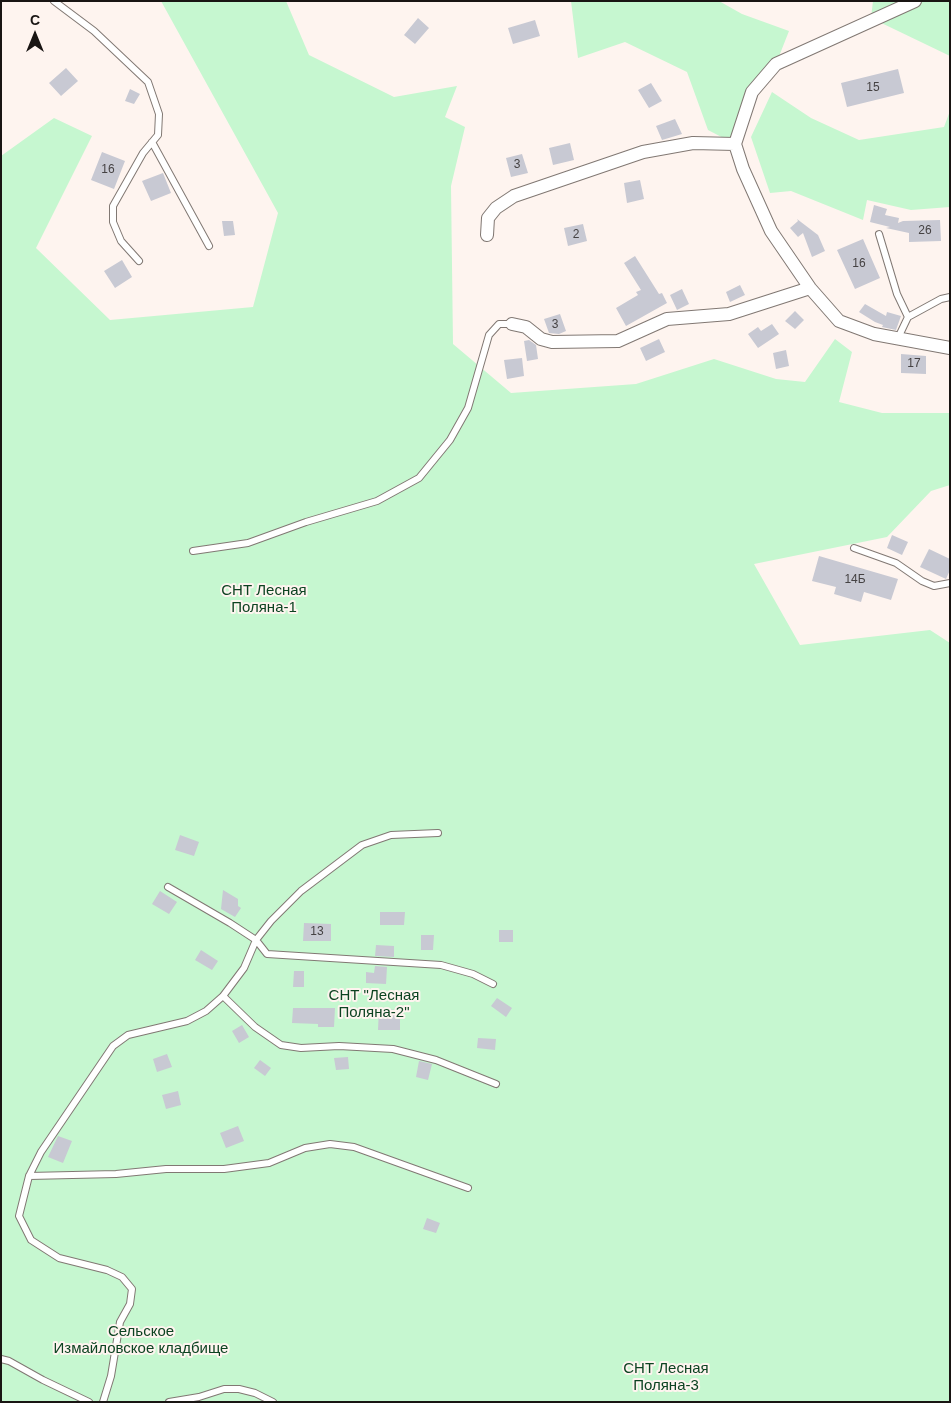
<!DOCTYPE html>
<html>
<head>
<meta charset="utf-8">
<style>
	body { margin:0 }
	#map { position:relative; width:951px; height:1403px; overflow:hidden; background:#fef4ef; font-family:Helvetica,sans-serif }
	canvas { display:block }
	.frame { position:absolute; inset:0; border:2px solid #191513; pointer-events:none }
	.north { position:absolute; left:10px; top:10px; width:50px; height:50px; -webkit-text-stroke:4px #fef4ef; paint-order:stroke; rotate:0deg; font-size:14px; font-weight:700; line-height:20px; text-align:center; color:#191513 }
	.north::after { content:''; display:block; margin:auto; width:18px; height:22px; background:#191513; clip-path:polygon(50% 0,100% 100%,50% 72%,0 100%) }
</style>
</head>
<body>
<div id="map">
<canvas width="951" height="1403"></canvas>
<div class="frame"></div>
<div class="north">С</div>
</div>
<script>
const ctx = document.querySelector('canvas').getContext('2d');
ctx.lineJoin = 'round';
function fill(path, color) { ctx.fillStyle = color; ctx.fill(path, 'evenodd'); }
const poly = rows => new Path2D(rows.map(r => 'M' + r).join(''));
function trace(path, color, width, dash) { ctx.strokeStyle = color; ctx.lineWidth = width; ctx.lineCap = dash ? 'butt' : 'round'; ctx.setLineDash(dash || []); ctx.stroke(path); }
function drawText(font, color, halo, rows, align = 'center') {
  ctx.font = font + ' Helvetica,sans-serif'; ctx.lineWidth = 4; ctx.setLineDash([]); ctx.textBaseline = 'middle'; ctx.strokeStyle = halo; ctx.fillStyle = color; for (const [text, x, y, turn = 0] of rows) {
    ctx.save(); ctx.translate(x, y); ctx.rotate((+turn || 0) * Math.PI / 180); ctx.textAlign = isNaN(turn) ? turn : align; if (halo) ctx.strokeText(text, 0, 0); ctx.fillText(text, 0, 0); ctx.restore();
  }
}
fill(poly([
	[161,1,286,1,309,55,394,97,457,86,445,117,465,127,451,186,453,344,511,393,636,384,714,359,776,379,805,382,835,339,852,352,839,402,882,413,950,413,950,485,931,491,887,537,754,564,800,645,930,630,950,643,950,1402,1,1402,1,156,54,118,92,136,36,248,110,320,253,307,278,213],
	[571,1,719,1,742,14,789,31,776,64,752,92,735,144,708,130,687,72,625,42,578,58],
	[873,1,950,1,950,56,871,18],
	[772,92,811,118,859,140,944,127,950,111,950,207,911,210,867,200,863,220,791,191,770,193,751,137]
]), '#c6f7d0');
fill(poly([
	[418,18,429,28,415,44,404,35],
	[535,20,540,36,513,44,508,28],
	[66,68,78,81,61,96,49,83],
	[898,69,904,93,847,107,841,83],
	[651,83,662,101,649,108,638,90],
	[130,89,140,94,134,104,125,101],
	[675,119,682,134,662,140,656,126],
	[570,143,574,160,553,165,549,148],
	[102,152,125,161,114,189,91,180],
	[522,154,528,173,511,177,506,158],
	[163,173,171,193,151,201,142,181],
	[640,180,644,199,627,203,624,183],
	[874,205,887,209,885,215,899,218,898,223,903,221,940,220,941,241,909,242,909,233,886,228,890,227,870,222],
	[797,219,818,235,825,251,812,257,803,233,798,237,790,228,798,221],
	[222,221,233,221,235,235,224,236],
	[583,224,587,241,568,246,564,228],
	[863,239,880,278,855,289,837,250],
	[635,256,659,294,662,293,667,303,626,326,616,308,638,295,636,292,641,290,624,263],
	[122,260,132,277,115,288,104,271],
	[740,285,745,295,730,302,726,292],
	[682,289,689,304,677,310,670,295],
	[865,304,886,316,887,312,901,316,896,330,882,327,883,325,875,322,859,312],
	[795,311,804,320,795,329,785,321],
	[560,314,566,331,559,334,549,333,544,319],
	[772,324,779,334,758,348,748,334,758,327,761,331],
	[659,339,665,352,646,361,640,348],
	[529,340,536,345,538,359,527,361,524,341],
	[786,350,789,366,776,369,773,353],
	[901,354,926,356,926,374,901,373],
	[522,358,524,376,507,379,504,360],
	[892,535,908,542,902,555,887,548],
	[929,549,950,559,950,570,946,579,920,567],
	[819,556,898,579,891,600,864,592,861,602,834,594,836,587,812,581],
	[180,835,199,842,194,856,175,850],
	[223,890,238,899,238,906,241,908,235,917,221,909],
	[160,891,177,902,169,914,152,904],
	[380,912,405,912,404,925,380,925],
	[304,923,331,924,331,941,303,941],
	[499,930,513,930,513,942,499,942],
	[421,935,434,935,433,950,421,950],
	[376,945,394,946,394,957,375,956],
	[201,950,218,961,212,970,195,960],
	[375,966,387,967,386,984,366,983,366,972,374,973],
	[294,971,304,971,304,987,293,987],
	[497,998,512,1008,506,1017,491,1006],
	[293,1008,335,1008,334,1027,318,1027,318,1024,292,1023],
	[379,1009,400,1010,400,1030,378,1030],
	[242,1025,249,1037,239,1043,232,1031],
	[478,1038,496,1039,495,1050,477,1048],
	[167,1054,172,1067,157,1072,153,1059],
	[348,1057,349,1069,336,1070,334,1058],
	[260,1060,271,1068,265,1076,254,1068],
	[419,1061,432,1064,428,1080,416,1077],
	[178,1091,181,1105,166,1109,162,1095],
	[238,1126,244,1141,226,1148,220,1133],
	[58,1136,72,1141,63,1163,48,1157],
	[427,1218,440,1223,436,1233,423,1229]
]), '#c8c9d3');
const lane = poly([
	[54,1,94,31,148,82,159,114,158,135,143,153,113,206,113,222,121,241,139,261],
	[152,142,209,246],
	[879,234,897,294,908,317],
	[898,338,908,317,941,299,950,297],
	[854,548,896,563,922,581,934,586,950,583],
	[193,551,248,543,306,522,377,501,419,478,450,440,468,408,489,335,499,324,512,324],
	[168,887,230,923,256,940,271,921,301,891,362,845,391,835,438,833],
	[223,996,255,1027,281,1045,301,1048,339,1046,393,1049,436,1060,496,1084],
	[29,1176,116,1174,166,1169,224,1169,269,1163,305,1148,330,1144,354,1147,468,1188],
	[1,1359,9,1361,43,1380,89,1402],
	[103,1402,111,1376,120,1322,130,1304,132,1289,122,1277,107,1270,59,1258,31,1240,19,1216,29,1176,41,1152,113,1046,128,1035,187,1021,206,1011,223,996,244,968,256,940,267,954,441,965,473,974,493,984],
	[169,1402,199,1397,224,1389,239,1389,255,1393,273,1402]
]);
const street = poly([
	[915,1,776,64,752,92,735,144,743,169,771,231,810,288,839,321,874,334,950,348],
	[487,235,488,218,496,208,514,196,643,152,693,143,735,144],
	[512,324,526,327,541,339,552,342,618,341,667,319,729,314,810,288]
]);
trace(lane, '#817873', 8);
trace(street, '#817873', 14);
trace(lane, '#fff', 6);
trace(street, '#fff', 12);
drawText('12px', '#454243', null, [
	["15",873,88],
	["3",517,165],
	["16",108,170],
	["26",925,231],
	["2",576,235],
	["16",859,264],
	["3",555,325],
	["17",914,364],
	["14Б",855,580],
	["13",317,932]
]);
drawText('15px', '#0c4321', '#fef4ef', [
	["СНТ Лесная",264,591],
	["Поляна-1",264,608],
	["СНТ \"Лесная",374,996],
	["Поляна-2\"",374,1013],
	["Сельское",141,1332],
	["Измайловское кладбище",141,1349],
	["СНТ Лесная",666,1369],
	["Поляна-3",666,1386]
]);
</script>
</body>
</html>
